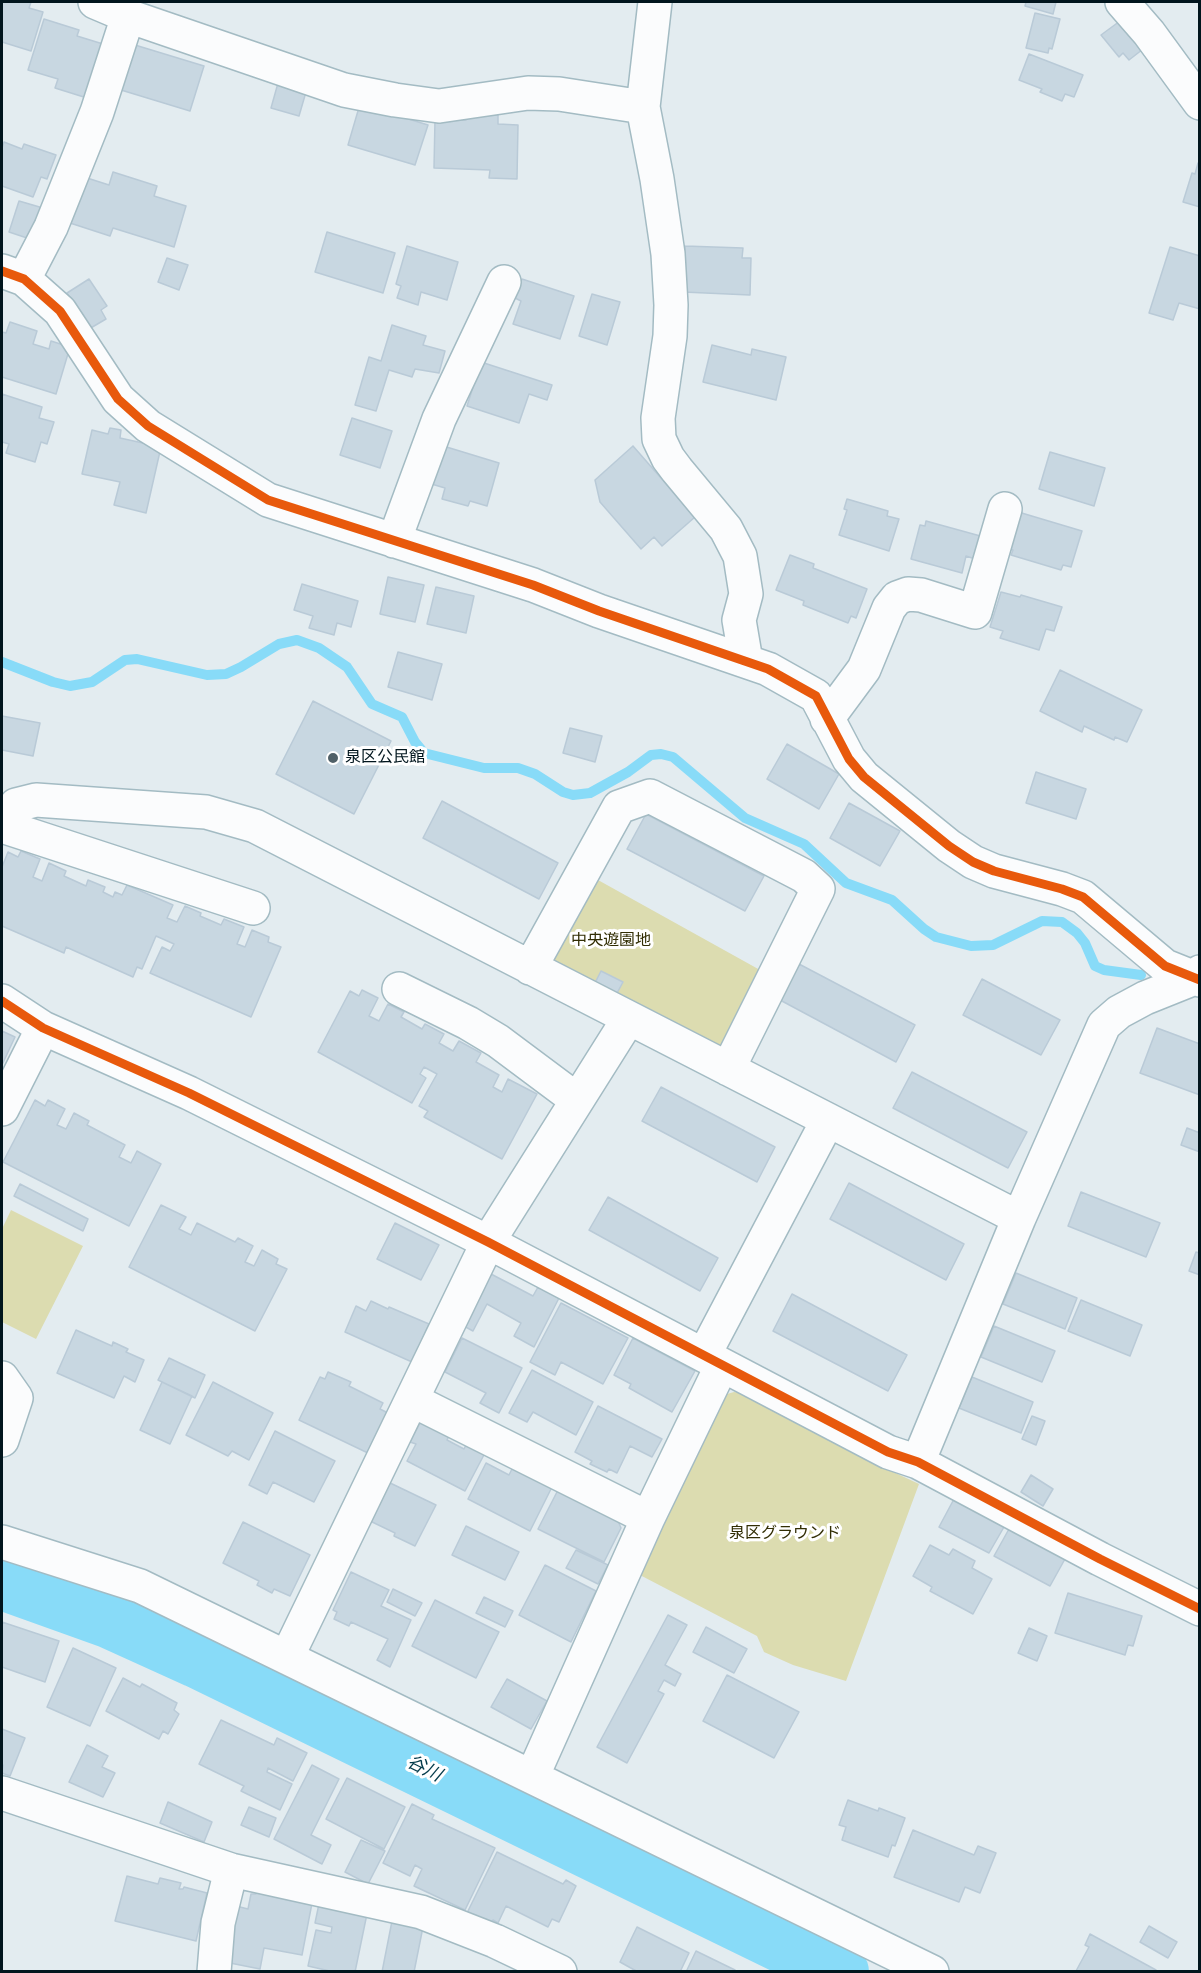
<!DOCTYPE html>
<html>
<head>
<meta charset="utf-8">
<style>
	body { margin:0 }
	#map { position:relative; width:1201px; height:1973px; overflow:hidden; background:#e3ecf0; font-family:Arial,sans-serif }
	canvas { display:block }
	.frame { position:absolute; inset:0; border:3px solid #01151d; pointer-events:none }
</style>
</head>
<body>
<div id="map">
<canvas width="1201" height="1973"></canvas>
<div class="frame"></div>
</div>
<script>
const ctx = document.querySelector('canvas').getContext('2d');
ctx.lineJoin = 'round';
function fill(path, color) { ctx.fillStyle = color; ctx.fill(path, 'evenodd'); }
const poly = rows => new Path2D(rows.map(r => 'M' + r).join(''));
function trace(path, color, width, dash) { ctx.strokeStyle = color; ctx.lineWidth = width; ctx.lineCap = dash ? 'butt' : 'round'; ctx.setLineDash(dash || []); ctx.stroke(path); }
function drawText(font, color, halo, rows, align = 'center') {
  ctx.font = font + ' Arial,"Noto Sans JP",sans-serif'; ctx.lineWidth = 6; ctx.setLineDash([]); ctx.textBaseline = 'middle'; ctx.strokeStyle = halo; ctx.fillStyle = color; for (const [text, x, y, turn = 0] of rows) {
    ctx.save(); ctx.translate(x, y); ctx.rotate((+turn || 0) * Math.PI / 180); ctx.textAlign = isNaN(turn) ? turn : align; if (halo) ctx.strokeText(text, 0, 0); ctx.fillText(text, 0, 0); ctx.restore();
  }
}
fill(poly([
	[598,880,760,970,723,1049,552,965,549,955],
	[11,1210,83,1246,36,1339,2,1322,2,1229],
	[734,1392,741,1393,855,1454,919,1484,846,1681,793,1665,764,1652,757,1636,638,1574,722,1398,727,1394]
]), '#dcdcb0');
trace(poly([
	[2,662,53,682,70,686,92,682,125,660,137,659,207,675,226,674,241,667,279,644,297,640,319,648,347,667,372,704,402,717,415,742,424,753,484,768,518,768,535,774,563,792,573,795,590,793,628,772,651,755,661,754,673,757,745,818,804,844,846,883,892,900,924,929,936,937,971,946,993,945,1042,921,1062,922,1077,933,1085,943,1095,966,1104,970,1141,975]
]), '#88dbf8', 10);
trace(poly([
	[2,1581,111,1620,197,1659,840,1972]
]), '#88dbf8', 58);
const building = poly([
	[2,2,31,2,29,8,43,12,31,51,2,42,2,2],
	[1026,2,1056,2,1053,14,1025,6,1026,2],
	[1035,13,1060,19,1052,49,1049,48,1048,53,1026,48,1035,13],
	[1124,18,1147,46,1129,60,1123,53,1119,57,1101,35,1124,18],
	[44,19,79,30,77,36,103,44,87,98,55,88,58,79,28,70,44,19],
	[135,45,204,66,190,111,121,90,135,45],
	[1029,54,1083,75,1074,97,1065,94,1062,101,1040,92,1042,89,1019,80,1029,54],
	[278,83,306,92,299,116,271,108,278,83],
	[360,104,428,125,415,165,348,145,360,104],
	[466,114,498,115,498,124,518,125,517,179,489,178,490,170,434,168,435,119,466,120,466,114],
	[4,142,22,149,24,144,56,155,47,179,41,177,33,197,2,186,2,148,4,142],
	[1198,163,1200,163,1200,207,1183,202,1192,173,1195,174,1198,163],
	[113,172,157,186,154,196,186,206,174,247,113,228,110,236,70,223,84,177,109,185,113,172],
	[19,201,43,208,33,240,9,232,19,201],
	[327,232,395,253,383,293,315,272,327,232],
	[407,246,458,262,447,300,421,292,418,305,397,298,401,286,396,284,407,246],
	[685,246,743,248,742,258,751,258,750,295,683,292,685,246],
	[1170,247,1200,256,1200,309,1179,303,1173,320,1149,313,1170,247],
	[167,258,188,265,179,290,158,282,167,258],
	[89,279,107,306,101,310,106,319,89,329,67,293,89,279],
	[522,279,574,296,560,339,513,324,521,301,515,298,522,279],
	[592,294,620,302,607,345,579,336,592,294],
	[10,322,37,331,33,344,49,349,51,341,70,347,56,394,2,377,2,332,6,333,10,322],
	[392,325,426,336,423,345,445,351,439,373,415,369,412,377,389,370,376,411,355,405,369,357,381,361,392,325],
	[712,345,751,355,752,349,786,357,776,400,703,382,712,345],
	[481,362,552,385,547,400,529,394,519,423,467,406,481,362],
	[2,394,42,407,39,418,54,422,47,444,41,442,35,462,6,453,9,444,2,442,2,394],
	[352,418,392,431,380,468,340,455,352,418],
	[110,428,121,430,120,438,161,447,146,513,114,505,120,482,82,474,92,430,108,434,110,428],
	[440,445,499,463,487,506,470,501,468,506,442,499,445,488,428,483,440,445],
	[633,446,695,517,662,546,654,537,641,549,600,502,595,480,633,446],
	[1050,452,1105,468,1094,506,1039,489,1050,452],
	[847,499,888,511,887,516,899,519,889,551,839,535,847,510,844,509,847,499],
	[1015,511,1082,531,1071,567,1063,565,1061,570,1011,555,1013,550,1004,548,1015,511],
	[926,521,984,537,978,560,966,556,962,573,911,559,920,525,925,526,926,521],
	[790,555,814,564,813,568,867,589,856,618,851,616,848,623,803,605,804,601,776,590,790,555],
	[388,577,424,585,415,622,380,614,388,577],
	[302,584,358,601,351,627,337,623,334,635,309,628,313,616,294,610,302,584],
	[436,587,474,596,466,633,427,624,436,587],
	[1001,592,1020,597,1021,595,1062,607,1054,631,1046,629,1039,650,1000,638,1003,631,990,627,1001,592],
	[398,652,442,664,432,700,388,687,398,652],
	[1060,670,1142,710,1127,742,1115,737,1114,740,1084,726,1082,732,1040,711,1060,670],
	[313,701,391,741,354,814,276,774,313,701],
	[2,716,40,723,33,756,2,750,2,716],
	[570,728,602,736,595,762,563,753,570,728],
	[787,744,839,774,819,809,767,779,787,744],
	[1036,772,1086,789,1076,819,1026,803,1036,772],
	[442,801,558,863,539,899,423,838,442,801],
	[849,803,900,831,880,866,830,838,849,803],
	[646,814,764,876,745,911,627,849,646,814],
	[21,851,40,859,33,877,42,881,49,863,66,871,64,876,86,886,88,880,105,887,103,892,113,897,115,892,122,895,127,885,173,905,167,918,177,922,185,906,201,913,200,916,221,925,224,919,244,927,237,944,245,947,252,930,269,937,268,942,281,947,251,1017,150,973,162,947,170,951,174,944,156,936,142,969,137,967,133,977,66,947,64,953,2,926,2,867,8,852,18,857,21,851],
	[799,964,915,1025,896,1062,780,1000,799,964],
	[601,971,623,982,616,995,595,983,601,971],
	[982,979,1060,1020,1041,1055,963,1015,982,979],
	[362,990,378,998,369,1016,379,1021,388,1004,404,1012,401,1017,422,1029,425,1024,444,1034,439,1043,453,1051,459,1041,481,1053,476,1062,499,1075,493,1087,502,1092,508,1079,537,1094,502,1159,424,1117,428,1111,419,1106,437,1074,424,1067,420,1074,426,1078,412,1103,318,1052,350,991,359,996,362,990],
	[1157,1028,1200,1044,1200,1095,1140,1073,1157,1028],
	[2,1031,15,1037,2,1065,2,1031],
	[912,1072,1027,1132,1008,1168,893,1108,912,1072],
	[661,1087,775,1147,757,1182,642,1121,661,1087],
	[35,1100,45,1106,48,1100,65,1109,57,1125,66,1129,74,1113,89,1121,87,1125,125,1145,119,1157,131,1163,137,1151,161,1164,129,1226,3,1162,35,1100],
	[1187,1128,1200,1133,1200,1152,1181,1145,1187,1128],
	[849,1183,964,1244,946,1280,830,1219,849,1183],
	[20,1184,88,1219,83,1231,14,1196,20,1184],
	[1081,1192,1160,1223,1146,1257,1068,1226,1081,1192],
	[608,1197,718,1258,700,1291,589,1230,608,1197],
	[161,1205,186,1217,179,1229,191,1235,197,1223,235,1242,238,1238,253,1246,245,1262,254,1266,262,1250,278,1259,276,1264,287,1269,255,1331,129,1267,161,1205],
	[395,1223,439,1245,421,1280,377,1259,395,1223],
	[1196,1252,1200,1253,1200,1275,1189,1271,1196,1252],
	[1016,1273,1077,1298,1065,1329,1003,1304,1016,1273],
	[491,1274,533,1296,538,1287,559,1298,534,1347,514,1336,521,1323,487,1304,473,1331,460,1324,491,1274],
	[792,1294,907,1355,888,1391,773,1331,792,1294],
	[1081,1300,1142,1325,1130,1356,1068,1331,1081,1300],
	[371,1301,388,1309,389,1307,429,1324,412,1362,345,1332,356,1306,366,1311,371,1301],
	[561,1303,628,1338,603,1384,561,1362,555,1375,530,1362,561,1303],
	[994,1326,1055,1351,1042,1382,981,1357,994,1326],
	[76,1330,112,1346,113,1342,128,1349,126,1352,144,1360,135,1382,124,1376,114,1398,57,1373,76,1330],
	[462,1338,522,1368,499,1413,480,1403,486,1393,445,1372,462,1338],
	[633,1338,695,1371,672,1412,629,1388,631,1384,614,1375,633,1338],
	[169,1358,205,1375,195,1398,158,1380,169,1358],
	[532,1370,593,1402,576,1435,533,1412,527,1422,509,1413,532,1370],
	[328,1372,351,1382,349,1386,383,1403,380,1409,390,1414,370,1454,299,1420,320,1377,325,1379,328,1372],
	[972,1377,1033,1402,1021,1433,959,1408,972,1377],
	[162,1382,192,1396,170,1444,140,1430,162,1382],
	[213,1382,273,1413,249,1460,232,1451,228,1456,186,1435,213,1382],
	[598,1406,662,1439,652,1457,630,1446,617,1473,609,1469,607,1472,590,1464,592,1461,575,1452,598,1406],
	[1032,1416,1045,1421,1036,1445,1022,1439,1032,1416],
	[421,1421,449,1436,447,1440,464,1449,468,1441,486,1451,465,1491,407,1461,416,1444,410,1442,421,1421],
	[275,1431,335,1461,314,1502,273,1482,267,1494,249,1485,275,1431],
	[486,1463,509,1475,513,1467,552,1487,530,1531,468,1499,486,1463],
	[1031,1475,1053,1489,1043,1506,1021,1492,1031,1475],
	[386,1481,436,1505,415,1546,394,1536,395,1533,368,1520,386,1481],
	[559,1488,616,1516,621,1528,604,1562,538,1529,559,1488],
	[954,1499,1004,1527,989,1553,939,1527,954,1499],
	[243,1522,310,1555,290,1596,274,1589,272,1593,257,1585,259,1581,223,1563,243,1522],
	[466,1526,519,1552,505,1580,452,1555,466,1526],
	[1009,1529,1065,1559,1050,1586,994,1556,1009,1529],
	[930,1545,949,1555,953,1549,975,1561,972,1568,992,1579,973,1614,930,1591,932,1587,913,1576,930,1545],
	[576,1550,608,1565,598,1584,566,1568,576,1550],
	[545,1565,596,1591,571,1642,519,1615,545,1565],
	[351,1572,389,1590,381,1606,411,1620,390,1667,377,1660,388,1639,351,1622,349,1626,334,1619,337,1612,333,1610,351,1572],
	[393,1589,422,1603,415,1616,387,1602,393,1589],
	[1068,1593,1142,1616,1133,1646,1128,1645,1125,1655,1055,1633,1068,1593],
	[484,1597,513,1611,505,1627,476,1613,484,1597],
	[435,1600,499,1632,476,1678,412,1646,435,1600],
	[668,1615,687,1625,665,1665,681,1674,675,1686,664,1680,658,1691,664,1694,627,1763,597,1747,668,1615],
	[2,1622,59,1641,45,1682,2,1667,2,1622],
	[706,1627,747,1649,734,1673,693,1652,706,1627],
	[1029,1628,1047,1636,1037,1661,1018,1653,1029,1628],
	[73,1648,116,1668,90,1726,47,1707,73,1648],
	[727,1675,799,1712,774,1758,703,1721,727,1675],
	[123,1678,140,1687,142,1684,177,1703,174,1710,179,1714,168,1734,163,1731,159,1739,106,1711,123,1678],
	[507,1679,547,1701,531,1729,491,1707,507,1679],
	[221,1720,274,1745,277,1738,307,1753,293,1781,268,1768,267,1772,292,1784,280,1810,241,1791,244,1786,199,1764,221,1720],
	[2,1729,25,1738,10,1776,2,1773,3,1765,2,1765,2,1729],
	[87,1745,108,1756,102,1767,115,1773,103,1797,69,1782,87,1745],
	[312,1765,339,1779,311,1835,331,1845,322,1864,274,1839,312,1765],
	[347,1778,405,1807,384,1849,326,1819,347,1778],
	[848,1800,878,1811,879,1808,905,1818,895,1846,892,1845,888,1857,842,1840,846,1827,839,1825,848,1800],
	[168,1802,212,1822,204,1842,160,1823,168,1802],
	[412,1804,434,1815,432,1819,495,1848,465,1910,414,1886,422,1869,415,1865,410,1876,383,1863,412,1804],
	[249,1807,276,1818,269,1837,241,1825,249,1807],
	[913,1830,974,1855,978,1846,996,1853,980,1893,965,1887,959,1902,894,1877,913,1830],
	[361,1840,385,1851,368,1884,345,1872,361,1840],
	[497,1852,563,1884,566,1880,576,1886,559,1922,552,1919,548,1927,506,1906,498,1923,493,1920,489,1928,465,1917,497,1852],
	[127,1876,158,1884,160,1878,181,1883,179,1889,183,1889,184,1887,207,1893,196,1941,115,1921,127,1876],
	[257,1887,313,1898,302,1955,264,1948,260,1969,225,1962,236,1906,248,1909,251,1894,256,1894,257,1887],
	[320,1899,368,1909,355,1972,334,1972,308,1966,316,1930,331,1933,332,1927,315,1923,320,1899],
	[393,1916,424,1922,414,1972,382,1972,393,1916],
	[1149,1926,1177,1942,1168,1958,1140,1942,1149,1926],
	[637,1927,689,1953,680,1972,638,1972,620,1962,637,1927],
	[1090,1934,1156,1970,1155,1972,1076,1971,1089,1947,1085,1945,1090,1934],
	[696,1951,735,1970,734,1972,686,1972,696,1951]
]);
fill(building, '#c8d7e1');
trace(building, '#b9cad7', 1.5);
const minor = poly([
	[95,2,128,16,344,90,395,100,439,106,528,93,559,94,643,107,657,179,668,254,671,305,670,336,658,418,659,439,668,458,677,470,726,529,740,556,746,594,739,620,746,661],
	[1122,2,1149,33,1200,103],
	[643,107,655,2],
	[2,271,24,279,60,311,118,399,148,426,268,500,533,585,599,611,768,669,816,696,849,759,864,777,949,846,973,862,994,871,1062,889,1083,897,1165,966,1200,980],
	[24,279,51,227,97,112,128,16],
	[394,541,439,419,504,282],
	[827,719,864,669,889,608,897,598,908,594,921,595,975,612,1005,509],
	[2,822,16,805,36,800,206,812,255,826,1019,1218],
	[2,826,253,908],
	[530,968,619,807,650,796,804,876,818,889,728,1069],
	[399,989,468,1023,498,1041,577,1100],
	[2,1001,43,1028,189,1093,488,1242,888,1452,918,1462,1100,1559,1200,1609],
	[2,1109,43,1028],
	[704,1355,828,1120],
	[2,1378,16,1398,2,1440],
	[412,1400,648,1518],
	[918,1462,1019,1218,1104,1025,1119,1012,1145,998,1195,978,1200,972],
	[2,1542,140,1586,932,1972],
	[287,1657,488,1242,629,1018],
	[532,1777,648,1518,722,1365],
	[2,1793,231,1870,421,1912,495,1941,560,1972],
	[214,1972,218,1923,231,1870]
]);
trace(minor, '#a3bbc3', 36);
trace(minor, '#fbfcfd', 33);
trace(poly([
	[2,271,24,279,60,311,118,399,148,426,268,500,533,585,599,611,768,669,816,696,849,759,864,777,949,846,973,862,994,871,1062,889,1083,897,1165,966,1200,980],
	[2,1001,43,1028,189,1093,488,1242,888,1452,918,1462,1100,1559,1200,1609]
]), '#e8590c', 9);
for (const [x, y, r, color] of [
	[333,758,6,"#506067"]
]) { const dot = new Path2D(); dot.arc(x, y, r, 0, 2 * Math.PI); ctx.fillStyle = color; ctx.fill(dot); trace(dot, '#fff', 2); }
drawText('16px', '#01151d', '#fff', [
	["泉区公民館",345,758]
], 'left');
drawText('16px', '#322e04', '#fff', [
	["中央遊園地",611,941],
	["泉区グラウンド",785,1534]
]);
drawText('italic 18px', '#043b4b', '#fff', [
	["谷川",424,1769,26]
]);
</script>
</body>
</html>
